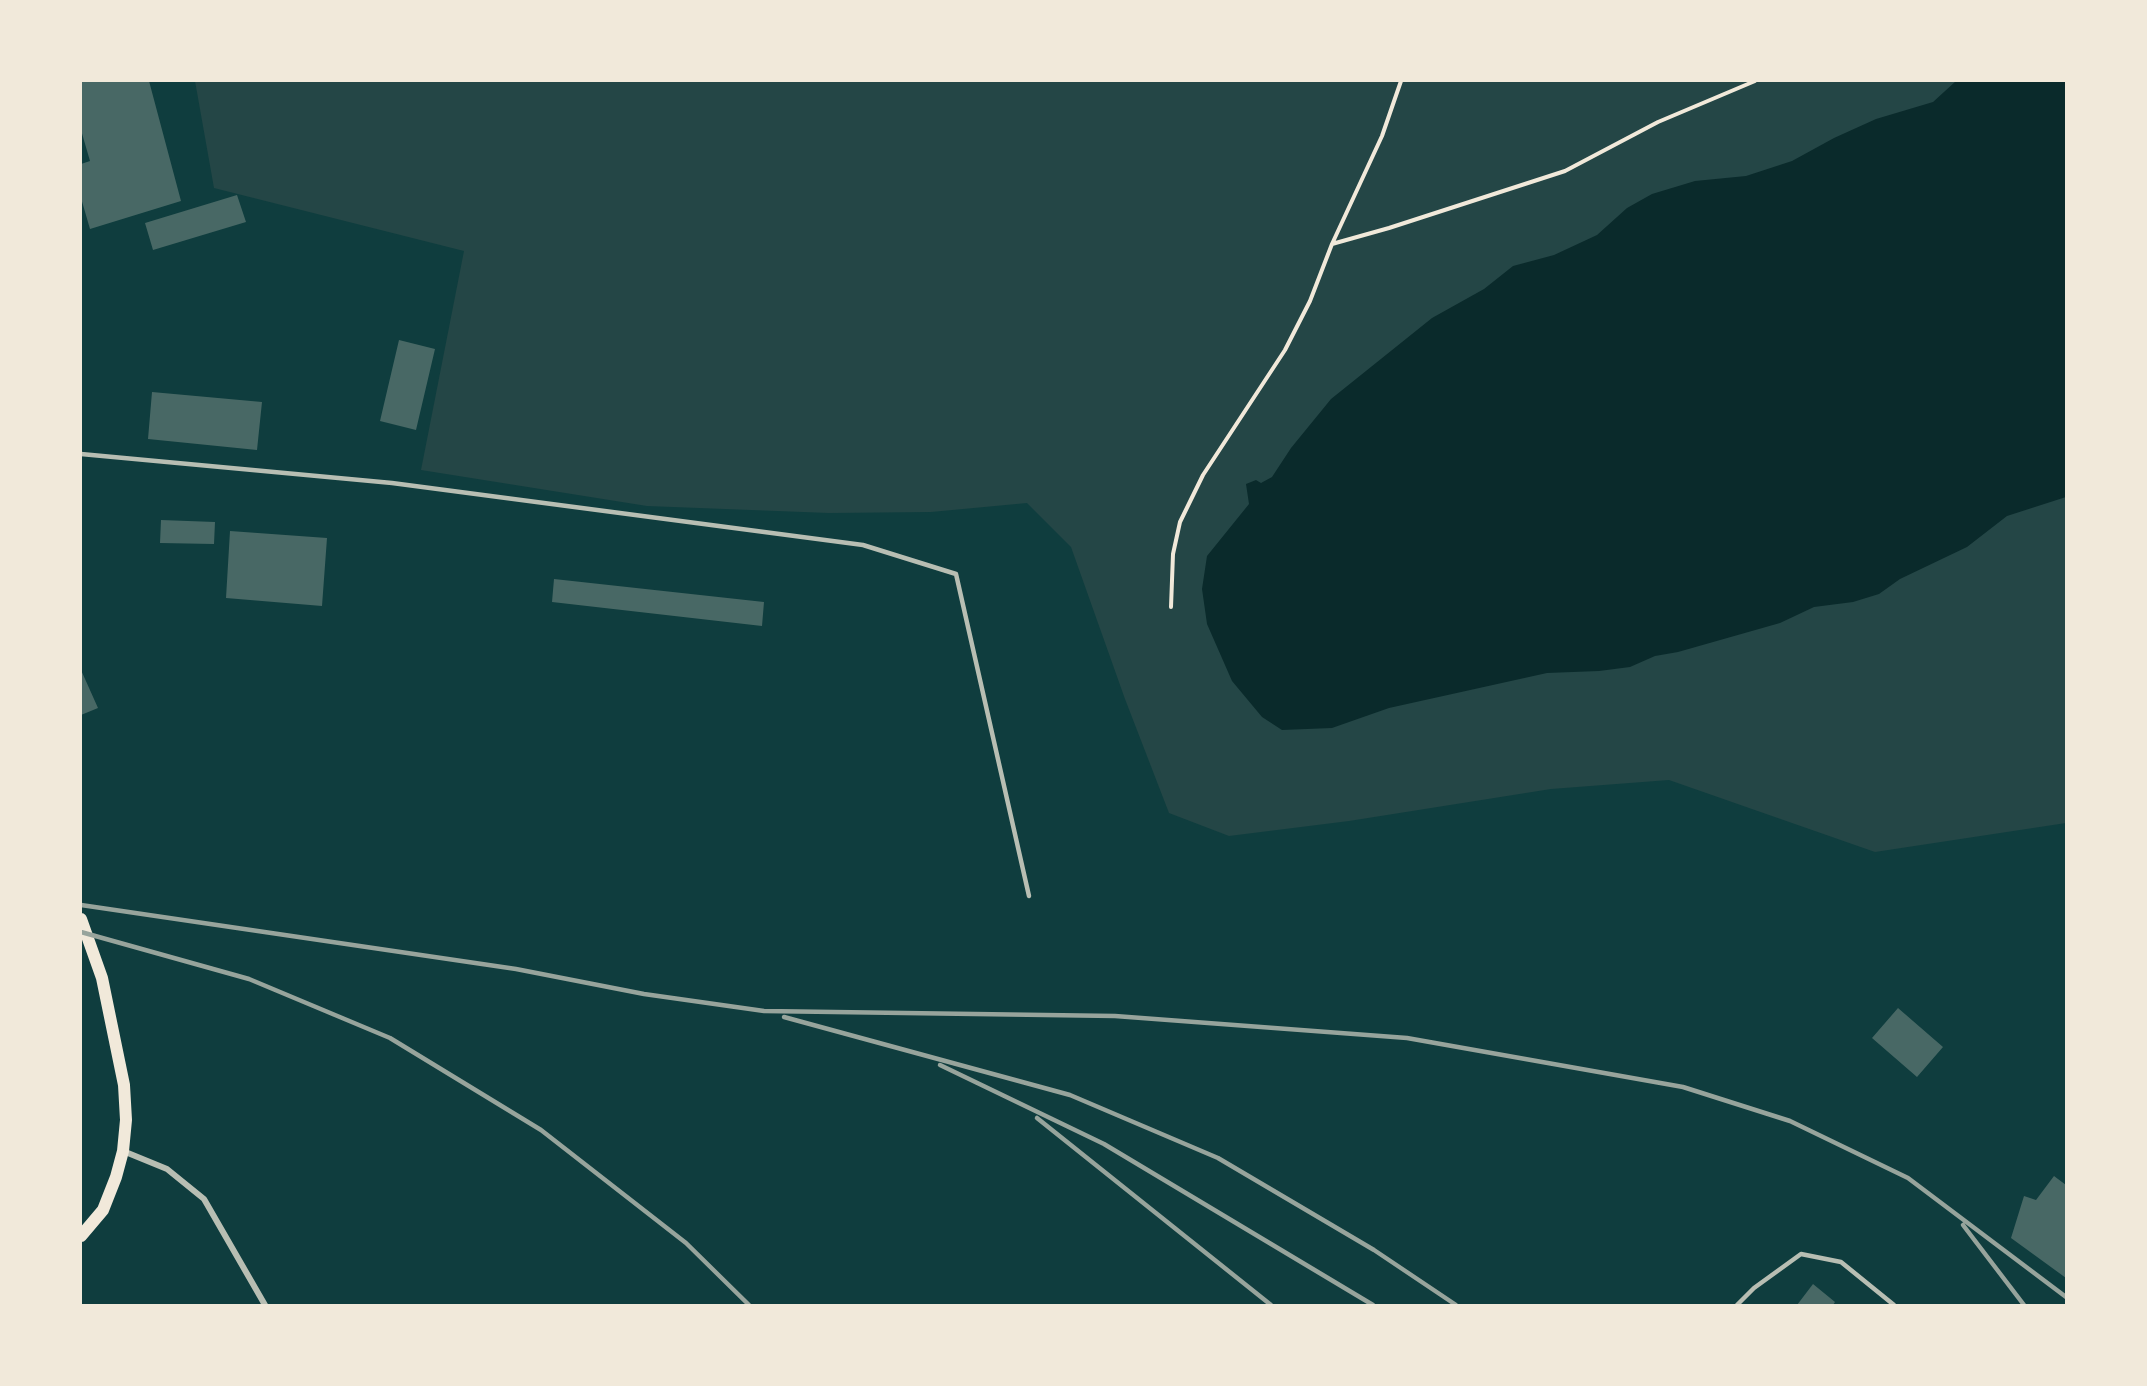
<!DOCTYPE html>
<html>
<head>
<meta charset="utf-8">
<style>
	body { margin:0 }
	#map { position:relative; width:2147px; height:1386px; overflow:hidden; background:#0f3d3e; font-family:"Roboto Condensed",sans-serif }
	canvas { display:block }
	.frame { position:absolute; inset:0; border:82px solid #f1e9da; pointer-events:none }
</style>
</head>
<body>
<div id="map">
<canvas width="2147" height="1386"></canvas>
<div class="frame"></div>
</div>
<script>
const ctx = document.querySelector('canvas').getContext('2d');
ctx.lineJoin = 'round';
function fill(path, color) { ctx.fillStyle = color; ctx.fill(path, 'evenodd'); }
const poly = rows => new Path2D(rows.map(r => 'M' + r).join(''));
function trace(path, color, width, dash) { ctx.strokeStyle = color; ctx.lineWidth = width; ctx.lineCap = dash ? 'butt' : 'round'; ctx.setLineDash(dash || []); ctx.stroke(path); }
fill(poly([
	[195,81,2066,81,2066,823,1875,852,1669,780,1551,789,1349,821,1229,836,1169,813,1125,699,1071,547,1027,503,931,512,829,513,647,506,421,470,464,251,214,188]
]), '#244646');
fill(poly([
	[1956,81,2066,81,2066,497,2007,516,1967,547,1900,579,1879,594,1853,602,1814,607,1780,623,1678,652,1655,656,1630,667,1599,671,1547,673,1389,708,1332,728,1282,730,1262,717,1232,681,1207,624,1202,589,1207,556,1249,504,1246,484,1256,480,1261,483,1272,477,1291,448,1331,399,1432,318,1484,289,1513,266,1554,255,1597,235,1627,208,1652,194,1695,181,1746,176,1792,161,1834,138,1876,119,1933,102]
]), '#0a2a2b');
fill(poly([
	[81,81,149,81,181,201,90,229,81,198,81,164,90,161,81,130],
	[237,195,246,222,153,250,145,223],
	[399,340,435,349,416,430,380,421],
	[152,392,262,402,257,450,148,439],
	[161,520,215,522,214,544,160,543],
	[230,531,327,538,322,606,226,598],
	[554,579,764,602,762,626,552,602],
	[81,670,98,708,81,715],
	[1898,1008,1943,1047,1917,1077,1872,1038],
	[2054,1176,2066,1185,2066,1278,2011,1238,2024,1196,2036,1200],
	[1813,1284,1835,1302,1833,1305,1797,1305]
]), '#486865');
trace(poly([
	[1332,244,1389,228,1565,171,1658,122,1755,81],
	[1171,607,1173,554,1180,522,1203,475,1285,350,1310,301,1332,244,1382,136,1401,81]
]), '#f1e9da', 4);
trace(poly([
	[81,454,392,483,863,545,956,574,1029,896],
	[1737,1305,1754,1288,1801,1254,1841,1262,1894,1305]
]), '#b8beb3', 4.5);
trace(poly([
	[123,1151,167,1169,204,1199,265,1305]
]), '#b8beb3', 6);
trace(poly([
	[81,919,102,978,124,1085,126,1120,123,1151,116,1177,103,1210,81,1236]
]), '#f1e9da', 12);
trace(poly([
	[81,905,516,969,644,994,764,1011,1115,1016,1407,1038,1683,1087,1790,1121,1908,1178,2066,1297],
	[81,932,249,979,390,1038,541,1130,686,1243,749,1305],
	[784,1017,1070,1095,1218,1158,1374,1250,1456,1305],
	[940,1065,1104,1144,1373,1305],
	[1037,1118,1271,1305],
	[1963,1225,2024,1305]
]), '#97a49c', 4.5);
</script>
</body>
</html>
